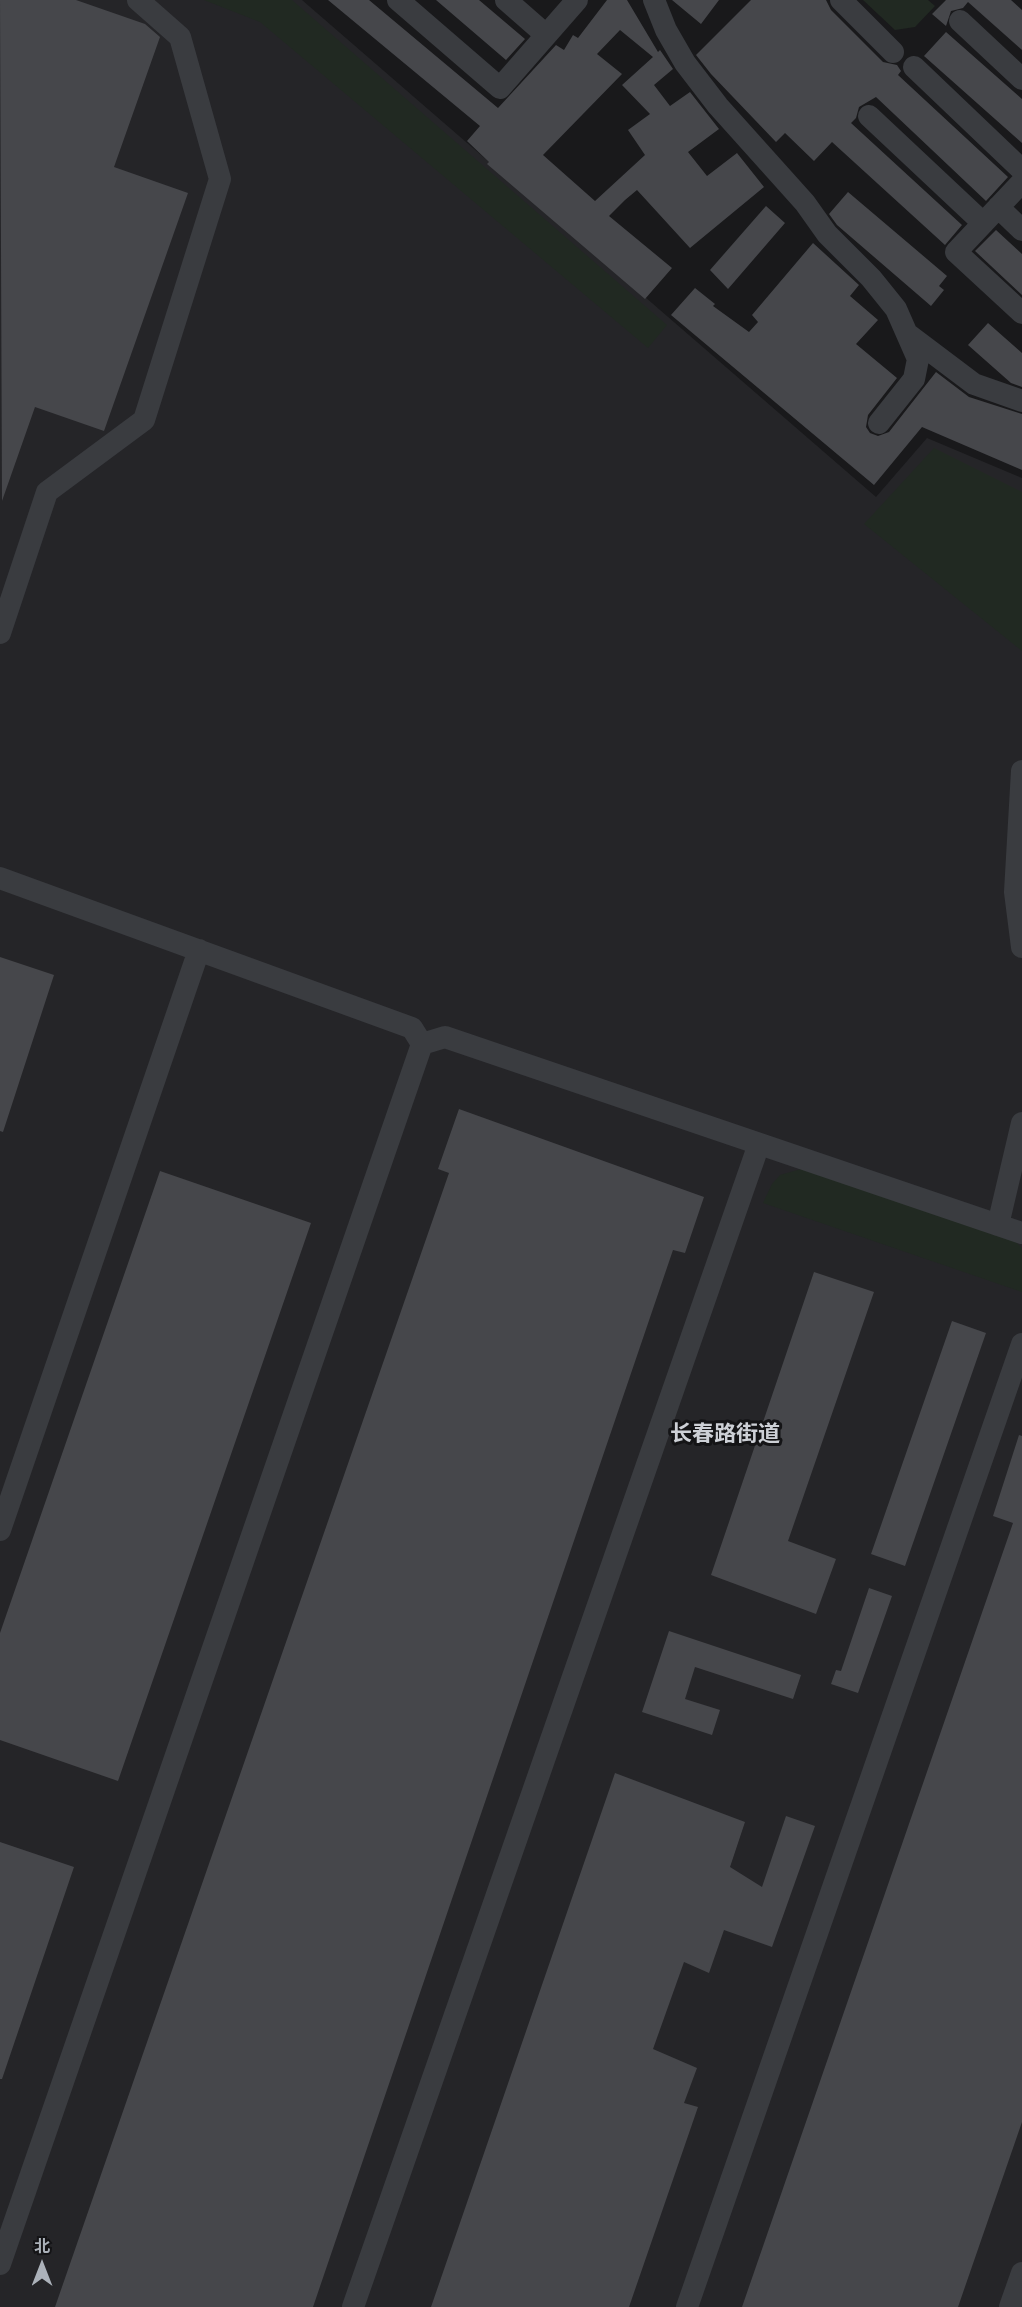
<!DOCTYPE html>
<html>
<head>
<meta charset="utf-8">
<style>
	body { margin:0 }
	#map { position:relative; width:1022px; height:2307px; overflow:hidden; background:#19191b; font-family:"Fira Sans","Noto Sans SC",sans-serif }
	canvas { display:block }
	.north { position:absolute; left:12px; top:2235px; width:60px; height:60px; -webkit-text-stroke:4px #141416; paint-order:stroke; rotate:0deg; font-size:16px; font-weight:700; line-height:24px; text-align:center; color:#acb2ba }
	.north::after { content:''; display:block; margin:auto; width:21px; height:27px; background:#acb2ba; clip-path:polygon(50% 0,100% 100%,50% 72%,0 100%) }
</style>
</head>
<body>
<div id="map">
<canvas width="1022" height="2307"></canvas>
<div class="north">北</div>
</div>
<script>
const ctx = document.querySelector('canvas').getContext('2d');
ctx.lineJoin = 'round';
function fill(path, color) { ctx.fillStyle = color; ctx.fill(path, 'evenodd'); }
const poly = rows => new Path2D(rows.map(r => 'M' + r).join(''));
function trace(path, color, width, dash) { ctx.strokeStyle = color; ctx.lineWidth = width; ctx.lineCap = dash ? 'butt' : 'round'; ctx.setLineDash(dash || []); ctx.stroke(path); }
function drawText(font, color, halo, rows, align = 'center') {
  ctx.font = font + ' "Fira Sans","Noto Sans SC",sans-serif'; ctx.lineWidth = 6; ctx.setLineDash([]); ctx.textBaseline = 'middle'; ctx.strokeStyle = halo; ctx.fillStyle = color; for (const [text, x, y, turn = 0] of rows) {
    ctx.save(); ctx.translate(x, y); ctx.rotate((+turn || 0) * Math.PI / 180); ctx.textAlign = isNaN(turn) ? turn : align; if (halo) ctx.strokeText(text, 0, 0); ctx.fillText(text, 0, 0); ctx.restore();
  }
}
fill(poly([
	[0,0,302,0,876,497,927,438,1022,478,1022,2307,0,2307]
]), '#252528');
fill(poly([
	[204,0,292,0,667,325,648,348,260,22],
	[863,0,928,0,935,6,915,27,895,30],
	[934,448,1022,492,1022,651,864,524],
	[801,1169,1015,1241,1022,1248,1022,1292,763,1203,772,1184,780,1175]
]), '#212922');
fill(poly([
	[0,0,76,0,145,24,160,37,114,167,188,193,104,431,35,407,2,501],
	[328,0,369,0,498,108,556,45,564,50,573,35,578,38,607,0,627,0,658,52,660,50,673,69,654,85,670,106,690,92,719,129,688,152,707,176,737,153,764,187,690,248,637,190,625,200,609,216,672,268,645,299,487,164,489,162,467,141,480,126],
	[620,30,653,57,622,85,650,114,628,130,645,155,595,201,543,155,622,74,597,54],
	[436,0,479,0,525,39,506,60],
	[672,0,719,0,701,24],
	[751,0,826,0,831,10,883,62,897,65,901,71,898,75,1008,177,986,201,876,97,859,107,856,118,851,123,962,225,945,245,832,142,814,161,785,133,776,142,711,74,696,55],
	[946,0,1011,0,1022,10,1022,50,968,2,963,8,951,11,946,26,932,14],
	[946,32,1022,99,1022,143,924,56],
	[848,192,947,276,939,286,944,290,931,306,837,225,829,214],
	[766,206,785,223,728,289,710,270],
	[996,230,1022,254,1022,295,975,251],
	[813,243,859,285,850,296,878,320,856,344,897,378,868,415,866,427,870,433,878,436,889,432,936,372,969,397,1022,414,1022,470,922,427,874,485,671,315,695,288,715,304,713,306,749,332,758,322,752,315],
	[988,323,1022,353,1022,387,1011,383,968,345],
	[0,957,54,975,3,1132,0,1131],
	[459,1109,704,1197,685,1253,673,1250,313,2307,55,2307,449,1173,438,1169],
	[160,1171,311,1223,118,1781,0,1740,0,1633],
	[814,1272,874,1292,788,1541,836,1559,816,1614,711,1575],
	[952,1321,986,1333,905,1566,871,1554],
	[1019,1435,1022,1436,1022,2122,958,2307,742,2307,1013,1523,993,1516],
	[869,1588,892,1596,858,1693,831,1684,836,1670,841,1671],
	[669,1631,801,1675,793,1699,695,1667,685,1699,720,1710,712,1735,642,1712],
	[615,1773,745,1822,730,1867,762,1887,786,1816,815,1826,772,1947,724,1930,709,1973,684,1962,653,2049,697,2068,684,2103,698,2107,629,2307,431,2307],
	[0,1842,74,1867,2,2079,0,2079]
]), '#46474b');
trace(poly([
	[398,0,500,88,577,0],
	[506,0,546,35],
	[654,0,666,30,685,63,718,106,805,203,827,234,871,278,896,309,918,359,914,379,879,423],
	[841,0,893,52],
	[960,21,1022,79],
	[914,67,1022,170],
	[869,116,983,223],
	[1022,182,956,252,1022,313],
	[998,207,1022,230],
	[909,335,974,384,1022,401],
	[0,633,47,492,144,420,220,179,180,37,138,0],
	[1022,771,1015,892,1022,947],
	[0,878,412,1028,422,1044],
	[422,1044,445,1037,1022,1233],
	[998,1225,1022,1123],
	[0,1530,199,950],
	[0,2264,422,1044],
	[353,2307,759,1144],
	[687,2307,1022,1344],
	[1010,2307,1022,2273]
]), '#3a3c40', 22);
drawText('bold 22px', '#cdd0d6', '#141416', [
	["长春路街道",725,1435]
]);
</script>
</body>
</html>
